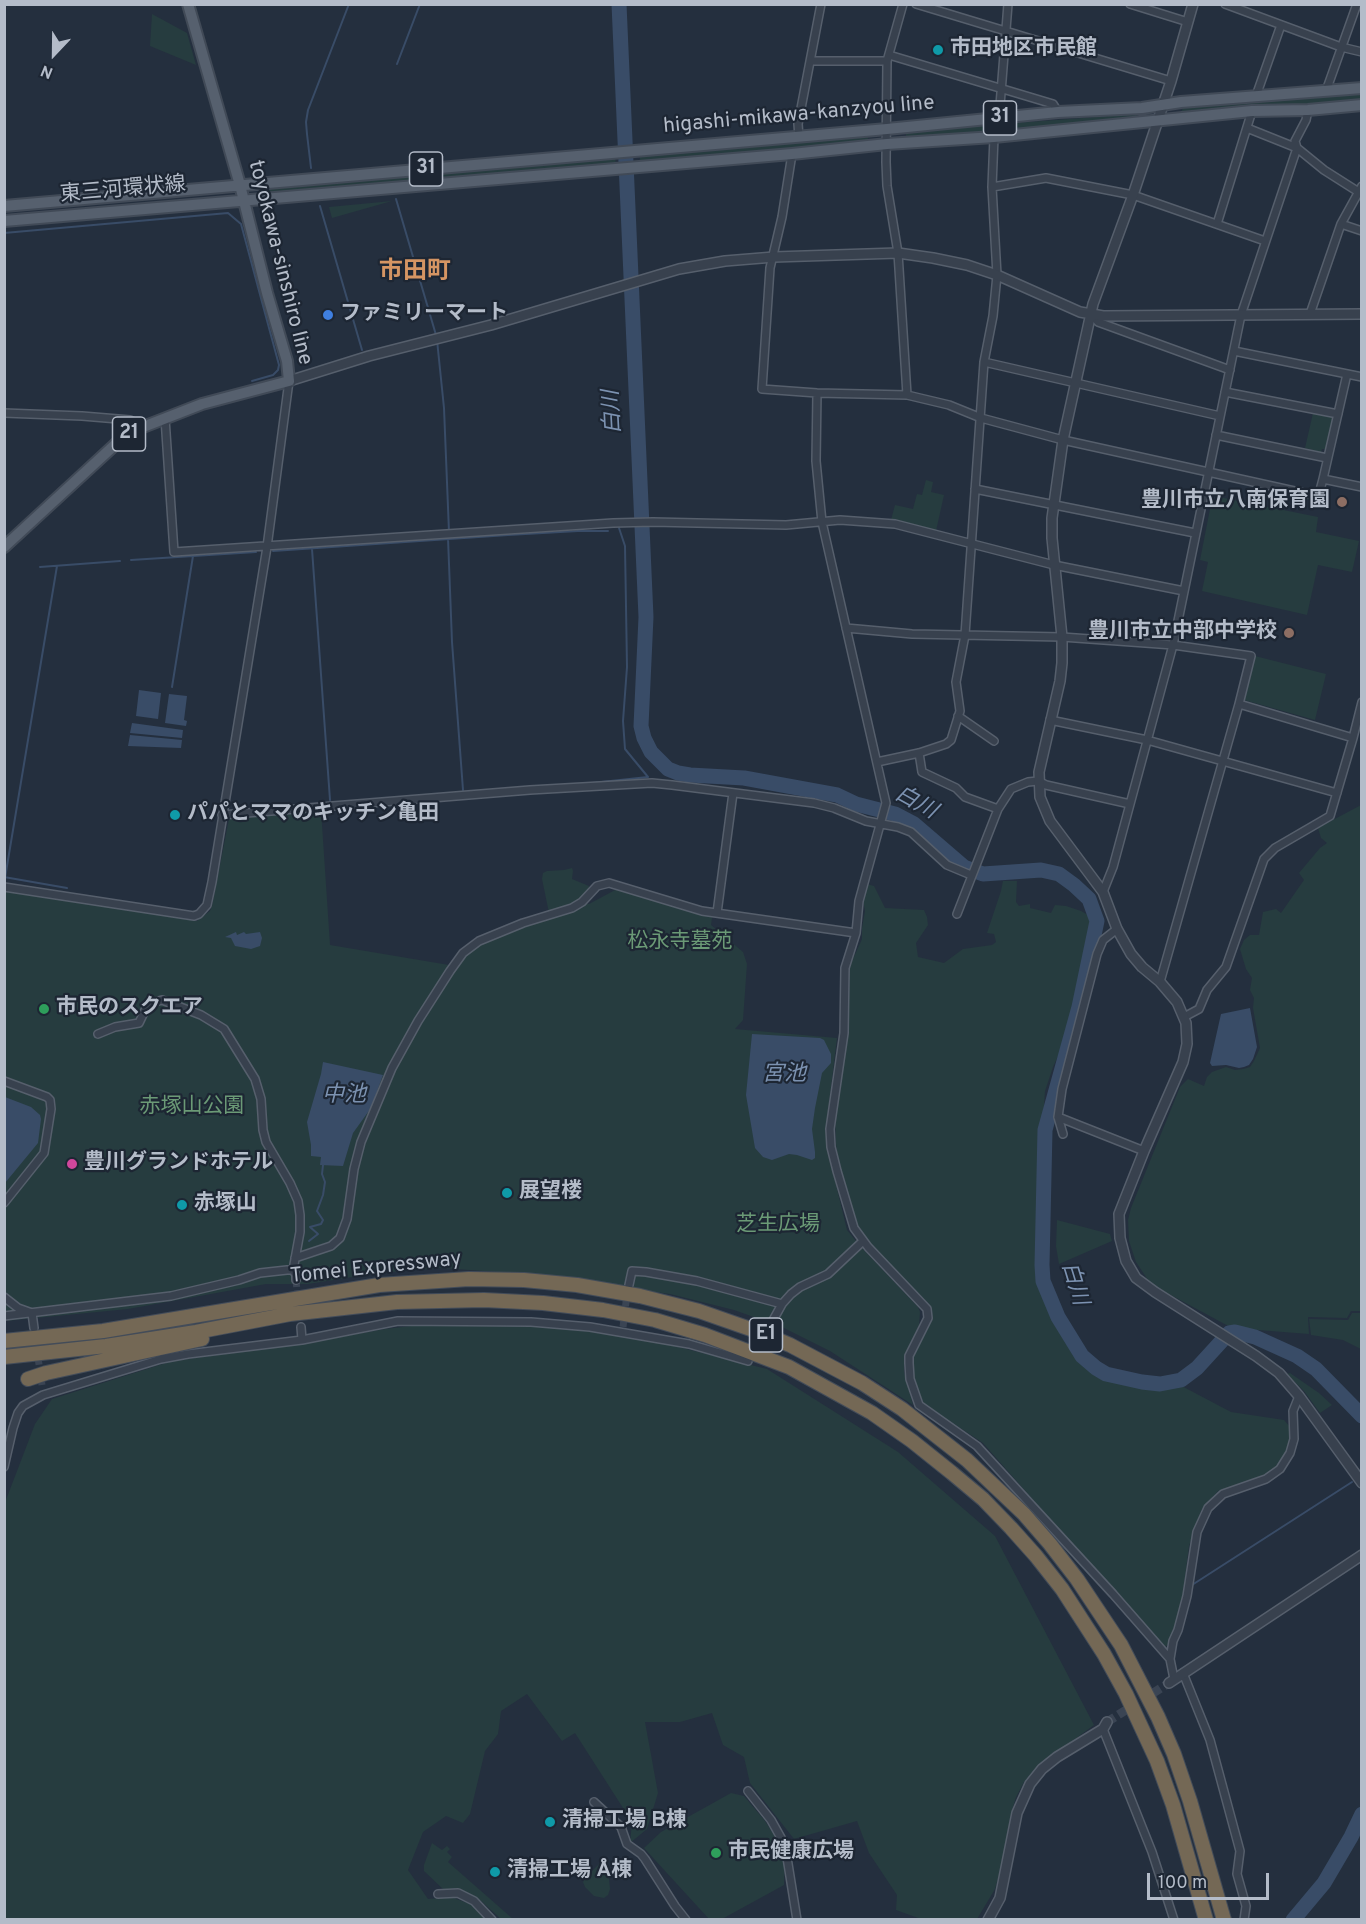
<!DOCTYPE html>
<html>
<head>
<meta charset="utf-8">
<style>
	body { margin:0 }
	#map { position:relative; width:1366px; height:1924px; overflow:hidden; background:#242f3e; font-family:Overpass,sans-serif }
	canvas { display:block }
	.frame { position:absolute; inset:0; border:6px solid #b4bcc9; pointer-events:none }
	.north { position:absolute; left:24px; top:24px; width:60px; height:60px; -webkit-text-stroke:4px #1d2633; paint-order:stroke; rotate:202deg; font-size:16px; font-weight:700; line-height:24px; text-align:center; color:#b4bcc9 }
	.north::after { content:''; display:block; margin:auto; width:21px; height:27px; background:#b4bcc9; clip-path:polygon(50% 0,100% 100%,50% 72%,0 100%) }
	.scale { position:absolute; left:1147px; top:1873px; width:122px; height:27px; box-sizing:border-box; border:3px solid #b4bcc9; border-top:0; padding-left:8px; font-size:18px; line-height:21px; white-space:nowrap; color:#b4bcc9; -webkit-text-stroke:4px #1d2633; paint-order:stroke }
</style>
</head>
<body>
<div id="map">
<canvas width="1366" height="1924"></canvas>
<div class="frame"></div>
<div class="north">N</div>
<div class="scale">100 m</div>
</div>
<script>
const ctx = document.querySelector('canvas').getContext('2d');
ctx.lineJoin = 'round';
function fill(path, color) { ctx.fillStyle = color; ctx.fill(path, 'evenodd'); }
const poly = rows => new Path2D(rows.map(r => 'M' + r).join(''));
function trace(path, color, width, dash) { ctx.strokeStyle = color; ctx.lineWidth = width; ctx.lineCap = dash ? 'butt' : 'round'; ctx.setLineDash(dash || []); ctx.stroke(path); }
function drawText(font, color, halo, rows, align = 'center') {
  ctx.font = font + ' Overpass,"Noto Sans JP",sans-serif'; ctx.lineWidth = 4.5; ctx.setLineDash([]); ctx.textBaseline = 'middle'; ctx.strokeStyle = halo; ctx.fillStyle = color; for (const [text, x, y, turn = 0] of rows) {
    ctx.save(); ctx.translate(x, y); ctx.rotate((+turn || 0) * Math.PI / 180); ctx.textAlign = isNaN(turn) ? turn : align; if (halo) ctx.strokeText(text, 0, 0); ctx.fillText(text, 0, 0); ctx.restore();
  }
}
fill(poly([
	[152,14,187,33,196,65,150,46],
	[1361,93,1361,100,1247,110,1181,113,1184,104],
	[1137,114,1135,121,996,133,906,137,906,131],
	[868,137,868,144,640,163,640,153,778,141,830,140],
	[615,156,616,165,357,189,266,192,265,185],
	[392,201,332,218,329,207],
	[1313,413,1331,417,1333,419,1326,449,1322,449,1321,452,1305,448],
	[926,480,933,482,931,492,944,495,936,531,891,520,895,505,913,509,917,494,922,495],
	[1219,497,1318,517,1316,532,1359,541,1352,572,1318,565,1307,615,1202,591,1208,562,1200,560,1211,504],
	[1255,656,1326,674,1315,720,1244,700],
	[1361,805,1361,1311,1351,1311,1347,1318,1308,1317,1309,1334,1232,1328,1156,1287,1148,1280,1136,1262,1129,1241,1128,1220,1131,1208,1180,1087,1188,1079,1204,1086,1207,1077,1212,1072,1226,1067,1235,1070,1243,1069,1250,1067,1254,1061,1260,1048,1253,1008,1254,998,1250,990,1252,978,1246,969,1240,949,1244,940,1250,935,1259,935,1263,912,1276,909,1281,913,1304,880,1299,873,1320,848,1327,843,1321,838,1318,828],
	[321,810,330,945,455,966,463,957,481,943,549,913,542,879,543,873,547,871,564,870,572,868,573,871,572,879,589,886,585,904,589,904,617,889,711,915,712,918,711,925,743,952,747,964,743,1020,735,1029,837,1038,827,1120,829,1156,847,1230,861,1247,918,1307,920,1312,919,1325,904,1357,904,1372,913,1405,830,1351,782,1327,734,1310,670,1294,511,1273,442,1268,378,1273,308,1284,266,1284,128,1309,5,1321,5,890,197,921,210,911,212,906,229,819,234,816],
	[1003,881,1017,881,1016,902,1019,906,1030,904,1030,908,1051,913,1055,905,1066,906,1081,911,1088,915,1092,921,1078,1006,1071,1028,1053,1067,1045,1091,1042,1135,1043,1187,1038,1283,1053,1315,1081,1357,1105,1376,1142,1383,1160,1384,1176,1383,1231,1412,1284,1420,1292,1429,1292,1439,1287,1452,1274,1471,1250,1481,1218,1491,1201,1511,1189,1546,1182,1602,1169,1645,1163,1647,983,1443,924,1404,912,1376,911,1358,930,1321,930,1305,873,1247,854,1221,839,1169,836,1144,835,1114,847,1031,848,970,862,939,862,928,865,911,863,900,867,884,874,886,885,908,924,910,927,917,928,925,916,943,918,957,944,963,963,949,992,945,996,942,994,934,987,933,1001,891],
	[1057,1220,1110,1234,1112,1241,1059,1264,1056,1246],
	[1352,1313,1361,1313,1361,1349,1343,1340,1311,1335,1309,1319,1348,1320],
	[436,1323,532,1325,589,1330,658,1342,767,1369,898,1452,995,1536,1094,1725,1036,1768,1024,1782,1016,1797,1011,1814,1004,1858,995,1889,977,1919,921,1919,896,1910,897,1895,869,1853,857,1821,794,1839,750,1783,744,1757,723,1745,712,1713,680,1722,645,1722,658,1793,647,1829,630,1843,632,1822,575,1733,562,1741,527,1694,501,1711,498,1734,485,1751,470,1814,463,1823,446,1816,423,1832,408,1870,428,1899,451,1897,470,1904,487,1919,5,1919,4,1505,35,1424,52,1399,172,1361,301,1344,385,1329],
	[1290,1373,1319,1393,1332,1405,1320,1413,1304,1391,1287,1374],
	[731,1793,744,1796,765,1821,779,1843,785,1858,784,1885,722,1919,709,1919,644,1848,661,1832],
	[432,1843,442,1850,447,1846,450,1849,447,1852,452,1857,448,1862,513,1919,501,1919,480,1900,462,1891,444,1890,424,1871,424,1865],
	[600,1863,605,1863,608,1868,610,1889,608,1895,604,1898,594,1896,585,1887,583,1882,586,1877]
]), '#263c3f');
fill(poly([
	[139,690,161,693,158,719,136,716],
	[169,694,187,696,184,720,187,721,186,726,165,723],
	[132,723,183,730,182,738,130,733],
	[130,735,182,740,181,748,128,746],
	[236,932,237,935,244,932,246,934,260,932,262,938,260,946,251,949,235,946,231,938,225,937],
	[1250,1008,1257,1047,1253,1059,1249,1065,1244,1067,1239,1068,1226,1065,1212,1066,1210,1063,1221,1014],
	[752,1034,820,1038,824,1040,831,1054,831,1063,822,1073,815,1108,812,1129,815,1152,815,1158,812,1160,797,1155,789,1154,772,1160,763,1157,755,1148,746,1095],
	[323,1062,383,1075,371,1108,353,1133,343,1166,320,1165,321,1157,311,1156,311,1145,307,1122,321,1074],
	[5,1097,31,1107,40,1115,41,1119,38,1143,5,1183]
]), '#394c67');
trace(poly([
	[397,64,420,4],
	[311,168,307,134,306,122,308,110,349,4],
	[396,199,436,335],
	[320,206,362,350],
	[4,233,228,213,241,224,279,365,278,370,273,375,252,381],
	[437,340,444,408,449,532],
	[448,538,452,642,463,790],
	[312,549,330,800],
	[273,551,508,535,578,531,608,531],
	[131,560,256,552],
	[40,567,120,561],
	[172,687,193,556],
	[592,783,648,777,625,749,623,721,627,667,625,546,619,528],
	[4,877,67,888],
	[5,878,57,566],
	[309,1241,318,1234,310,1227,321,1224,323,1220,317,1211,323,1195,325,1182,322,1174,323,1165],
	[1192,1585,1352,1482]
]), '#394c67', 2);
trace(poly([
	[619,4,646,617,641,726,644,738,651,752,668,769,678,773,690,775,744,778,837,795,856,804,895,814,914,824,964,867,983,874,1041,870,1059,874,1074,885,1089,899,1097,921,1079,1007,1045,1130,1042,1265,1043,1281,1058,1317,1082,1356,1096,1368,1106,1374,1142,1382,1160,1384,1181,1380,1197,1368,1229,1333,1235,1332,1255,1337,1297,1356,1316,1369,1362,1416],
	[1293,1920,1324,1883,1351,1837,1362,1814]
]), '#394c67', 15);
trace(poly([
	[296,1280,298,1301],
	[623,1327,627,1294],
	[35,1337,42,1385],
	[752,1355,765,1333]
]), '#3a4453', 7, [7, 3.5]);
trace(poly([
	[1107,1722,1169,1683]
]), '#3a4453', 9, [9, 4.5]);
const minor = poly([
	[903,4,887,61,886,162,887,186,898,253,907,395],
	[916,4,1171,81],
	[1130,4,1188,22],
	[1225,4,1341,47,1362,52],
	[889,55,1053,104,1058,112],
	[810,61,887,61],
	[1326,91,1357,4],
	[1256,96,1281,25],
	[999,118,1008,4],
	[1247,128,1297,148,1324,170,1357,191],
	[799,137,798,124,821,4],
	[792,154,782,217,770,268,762,389,817,393,907,395,949,405,981,418,1063,440,1317,496,1319,494,1323,479,1362,487],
	[992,187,1046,178,1133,195,1265,241],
	[1217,224,1252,111],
	[1341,224,1362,231],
	[1310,314,1341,224,1362,186],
	[1092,315,1098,322,1230,370],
	[1234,351,1362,377],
	[984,362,1220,416],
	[1225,392,1338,414],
	[817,393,816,461,822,522,886,803,859,901,856,933,845,968,844,1033,830,1129,831,1147,837,1171,854,1228,868,1247,927,1309,928,1318,909,1356,909,1363,910,1379,919,1405,977,1446,1113,1594,1170,1659],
	[4,413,82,416,130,420,143,427],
	[165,418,174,552,613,523,653,522,786,525,840,520,895,524,1054,565,1184,591],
	[1216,435,1327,458],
	[1323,479,1347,374],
	[975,489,1195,533],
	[846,628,912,634,1062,637,1173,645,1251,656,1239,704,1353,738],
	[958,716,994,741],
	[1050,720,1147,740,1337,793],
	[919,753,922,772,956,788,965,797,998,809],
	[877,762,919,753,946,744,951,740,960,711,956,682,965,635,984,362,993,316,997,275,992,187,994,137],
	[222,815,530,790,652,783,672,785,814,803,834,808,866,821,898,827,911,832,947,865,971,875],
	[4,887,194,916,199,914,207,905,212,882,267,547,289,381],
	[1103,892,1113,867,1173,645,1241,315,1297,148,1295,141,1306,120,1308,110],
	[717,913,733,793],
	[957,914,998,809,1011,789,1028,782,1038,781,1046,785,1130,804],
	[1160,982,1239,704],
	[1184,1017,1199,1009,1207,990,1226,967,1264,859,1275,848,1330,816,1353,738,1362,702],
	[98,1034,115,1027,139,1023,148,1004,162,1000,201,1015,224,1029,255,1079,261,1099,263,1130,266,1142,290,1183,298,1201,300,1215,300,1232,293,1270],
	[4,1081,47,1097,50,1100,51,1109,44,1153,4,1203],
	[1058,1117,1144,1151],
	[1063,1134,1058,1117,1062,1089,1097,954,1103,940,1117,929],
	[295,1258,331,1246,340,1238,347,1219,354,1169,361,1142,392,1068,418,1021,450,971,463,953,479,941,523,923,572,908,582,902,597,886,609,883,702,911,856,933],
	[629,1285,632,1271,646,1272,697,1281,782,1304],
	[4,1297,18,1308,32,1313,34,1328],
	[4,1316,171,1296,239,1280,260,1273,287,1270,293,1270,296,1275,296,1280],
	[771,1324,782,1304,791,1294,800,1287,828,1274,863,1241],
	[301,1327,302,1340],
	[4,1467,13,1428,18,1413,23,1406,43,1395,161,1359,188,1354,302,1340,398,1321,531,1322,590,1327,689,1344,748,1361],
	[1183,1673,1210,1740,1240,1851,1237,1874,1246,1906,1244,1920],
	[1174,1679,1170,1659,1173,1641,1178,1630,1187,1596,1197,1532,1208,1508,1223,1494,1266,1479,1280,1469,1290,1453,1294,1439,1293,1411,1299,1396],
	[1103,1729,1152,1852,1174,1920],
	[748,1791,771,1820,785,1845,797,1920],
	[594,1802,621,1827,627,1844,641,1854,645,1859,675,1906,686,1920],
	[438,1894,458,1893,474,1901,492,1920]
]);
const tertiary = poly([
	[1193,4,1171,81,1133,195,1093,304,1063,440,1052,518,1052,538,1062,637,1062,663,1060,681,1039,772,1040,797,1050,821,1103,892,1117,929,1131,954,1142,967,1160,982,1177,1002,1186,1023,1187,1044,1183,1062,1144,1151,1119,1214,1120,1238,1126,1261,1136,1278,1155,1292,1256,1356,1279,1373,1299,1396,1362,1483],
	[289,381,369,356,491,325,679,269,725,261,774,257,898,253,933,258,967,265,997,275,1080,312,1103,316,1362,314],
	[1169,1683,1362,1555],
	[988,1920,1000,1898,1017,1813,1030,1784,1042,1769,1057,1757,1103,1729,1107,1722]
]);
const primary = poly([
	[4,206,887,129,1058,112,1142,108,1181,102,1362,88],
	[4,221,792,154,887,144,994,137,1252,111,1308,110,1362,105],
	[4,547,119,441,143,427,202,404,289,381,287,361,267,293,240,185,188,4]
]);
const motorway = poly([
	[4,1341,103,1331,379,1285,469,1279,524,1280,577,1285,640,1296,699,1311,759,1332,790,1345,862,1383,902,1409,967,1460,1024,1514,1050,1544,1077,1579,1121,1645,1158,1717,1174,1754,1190,1801,1224,1920],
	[4,1357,106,1346,196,1332,290,1314,397,1302,484,1300,543,1303,603,1310,655,1320,705,1335,789,1367,872,1413,912,1441,952,1473,983,1499,1011,1528,1036,1556,1062,1589,1104,1654,1126,1694,1157,1761,1173,1805,1206,1920],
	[28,1379,46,1373,202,1339]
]);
trace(minor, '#565f6c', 10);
trace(tertiary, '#565f6c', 12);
trace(primary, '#414a57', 14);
trace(motorway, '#434c59', 16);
trace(minor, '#38414e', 7);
trace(tertiary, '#38414e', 9);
trace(primary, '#56606e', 10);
trace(motorway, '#746855', 14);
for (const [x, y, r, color] of [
	[938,50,6,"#0f9aa8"],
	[328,315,6,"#3f7fe0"],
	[1342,502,6,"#8d6e63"],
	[1289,633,6,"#8d6e63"],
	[175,815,6,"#0f9aa8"],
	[44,1009,6,"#2e9e5b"],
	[72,1164,6,"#d1479c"],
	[507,1193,6,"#0f9aa8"],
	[182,1205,6,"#0f9aa8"],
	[550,1822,6,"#0f9aa8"],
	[716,1853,6,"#2e9e5b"],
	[495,1872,6,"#0f9aa8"]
]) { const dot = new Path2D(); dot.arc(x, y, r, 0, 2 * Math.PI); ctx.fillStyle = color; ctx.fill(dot); trace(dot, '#1d2633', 2); }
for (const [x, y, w] of [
	[1000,118,33],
	[426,169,33],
	[129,434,33],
	[766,1335,33]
]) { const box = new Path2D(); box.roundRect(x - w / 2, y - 17, w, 34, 4.5); ctx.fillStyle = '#1d2633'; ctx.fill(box); trace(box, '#b4bcc9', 1.5); }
drawText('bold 20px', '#b4bcc9', null, [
	["31",1000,118],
	["31",426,169],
	["21",129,434],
	["E1",766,1335]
]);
drawText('bold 21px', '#b4bcc9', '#1d2633', [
	["市田地区市民館",950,50],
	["ファミリーマート",340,315],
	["豊川市立八南保育園",1330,502,"right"],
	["豊川市立中部中学校",1277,633,"right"],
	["パパとママのキッチン亀田",187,815],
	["市民のスクエア",56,1009],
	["豊川グランドホテル",84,1164],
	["展望楼",519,1193],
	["赤塚山",194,1205],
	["清掃工場 B棟",562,1822],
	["市民健康広場",728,1853],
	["清掃工場 Å棟",507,1872]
], 'left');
drawText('21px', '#b4bcc9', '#1d2633', [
	["higashi-mikawa-kanzyou line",799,116,-5],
	["東三河環状線",123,191,-5],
	["toyokawa-sinshiro line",279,263,76],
	["Tomei Expressway",376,1269,-6]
]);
drawText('21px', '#6b9a76', '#1d2633', [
	["松永寺墓苑",680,943],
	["赤塚山公園",192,1108],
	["芝生広場",778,1226]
]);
drawText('italic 22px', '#7c92b1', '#1d2633', [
	["白川",614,412,-93],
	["白川",915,804,29],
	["宮池",784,1076],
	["中池",344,1097],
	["白川",1073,1284,73]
]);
drawText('bold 24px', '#d59563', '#1d2633', [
	["市田町",415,273]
]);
</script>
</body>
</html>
